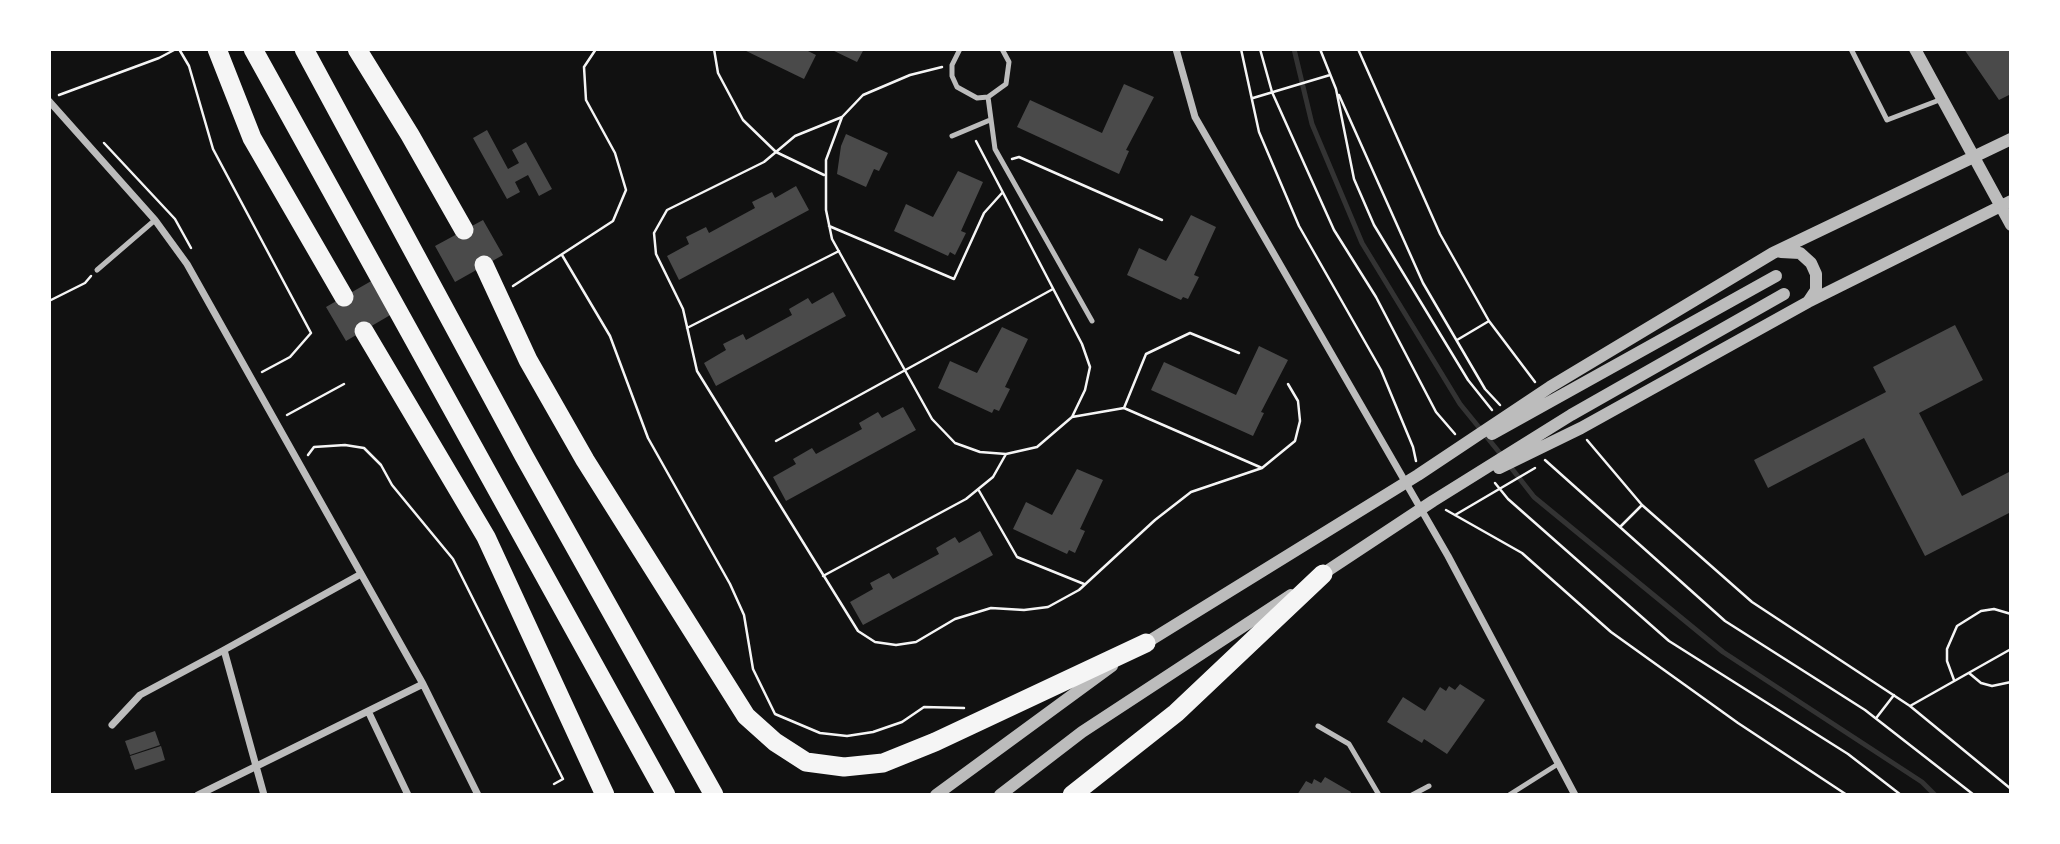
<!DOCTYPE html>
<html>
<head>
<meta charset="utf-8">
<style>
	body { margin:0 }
	#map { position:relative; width:2060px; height:844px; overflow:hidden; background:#111; font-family:"Nunito Sans",sans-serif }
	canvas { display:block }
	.frame { position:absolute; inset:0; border:51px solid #fff; pointer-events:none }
</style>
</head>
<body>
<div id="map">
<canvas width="2060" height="844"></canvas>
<div class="frame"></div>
</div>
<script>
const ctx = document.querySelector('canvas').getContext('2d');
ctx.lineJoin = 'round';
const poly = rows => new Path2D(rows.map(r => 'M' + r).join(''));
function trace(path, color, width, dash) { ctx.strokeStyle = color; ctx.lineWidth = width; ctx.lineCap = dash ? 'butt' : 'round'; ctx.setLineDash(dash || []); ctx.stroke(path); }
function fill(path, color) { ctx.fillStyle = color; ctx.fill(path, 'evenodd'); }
trace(poly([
	[1294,49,1312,124,1362,243,1460,404,1503,457],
	[1509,465,1534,497,1723,652,1922,782,1935,795]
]), '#333', 5);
fill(poly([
	[742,49,804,49,816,55,804,79],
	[830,49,864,49,857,62],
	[1964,49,2011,49,2011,94,1999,100],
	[1124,84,1154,97,1126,150,1129,151,1119,174,1017,127,1030,100,1102,133],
	[487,130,508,169,519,163,512,150,526,142,552,189,539,196,528,175,515,182,520,192,507,199,473,138],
	[846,134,888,153,879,171,874,169,866,187,837,174,841,146],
	[958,171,983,182,961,231,966,233,955,255,950,252,948,256,894,231,906,204,933,217],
	[796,186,809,210,679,280,667,256,689,244,686,237,706,227,709,233,755,208,752,202,772,192,775,198],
	[1191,215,1216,227,1194,275,1199,277,1188,299,1183,297,1181,300,1127,275,1139,248,1166,261],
	[483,220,503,255,455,282,435,246],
	[373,280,392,314,346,341,326,307],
	[833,292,846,316,716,386,704,363,726,350,723,344,743,334,746,340,792,315,789,309,808,298,812,304],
	[1955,325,1983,380,1919,413,1962,496,2011,471,2011,512,1925,556,1864,438,1768,488,1754,460,1886,392,1873,367],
	[1002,327,1028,339,1005,387,1010,389,999,411,994,409,992,413,938,388,950,361,977,373],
	[1259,346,1288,360,1261,412,1264,413,1253,436,1151,390,1164,362,1236,395],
	[903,407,916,430,786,501,773,477,796,464,793,459,812,448,816,454,862,429,859,423,878,412,882,418],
	[1077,469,1103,480,1080,529,1085,531,1075,553,1069,550,1067,554,1013,529,1026,502,1052,515],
	[980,531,993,555,863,625,850,602,873,589,870,583,889,573,893,579,939,554,936,548,955,537,959,543],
	[1460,684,1485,700,1447,754,1424,739,1422,743,1387,722,1403,697,1425,711,1440,687,1446,691,1449,686,1455,690],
	[155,731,160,745,130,755,125,741],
	[161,746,165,760,135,770,130,756],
	[1325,777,1351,792,1350,795,1297,795,1306,781,1312,784,1314,779,1321,783]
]), '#4a4a4a');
trace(poly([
	[179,49,189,66,213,149,311,333,290,357,262,372],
	[714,49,718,73,743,120,776,152,824,175],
	[1241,49,1259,132,1299,226,1381,370,1413,447,1416,461],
	[1260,49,1272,92,1334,230,1376,297,1436,412,1455,434],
	[1320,49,1336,89],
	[1358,49,1440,234,1489,321,1535,382],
	[942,67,910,75,863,95,842,117,826,160,826,210,832,239,932,419,955,443,980,452,1006,454,1037,447,1072,417,1085,390,1090,367,1082,344,976,141],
	[1336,89,1354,179,1374,225,1468,380,1492,410],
	[59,95,159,58,176,49],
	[1339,95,1423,283,1485,389,1500,405],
	[1253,98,1330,75],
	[842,117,795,136,764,162,667,210,654,233,656,254,683,309,697,371,858,631,875,642,896,645,916,642,955,619,991,608,1024,610,1048,607,1079,590,1155,520,1191,492,1262,468,1295,441,1300,421,1298,401,1288,384],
	[104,143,175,219,191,248],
	[1012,159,1019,157,1162,220],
	[829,226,954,279,984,213,1002,193],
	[562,255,610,336,648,438,730,584,744,615,753,669,775,714,820,733,847,736,873,732,902,722,924,707,964,708],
	[513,286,613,221,626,190,615,153,586,100,584,67,596,49],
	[49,301,85,283,91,276],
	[687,328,839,251],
	[1457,340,1489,321],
	[1124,408,1262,468],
	[287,415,344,384],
	[1072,417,1124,408,1146,354,1190,333,1239,353],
	[1587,440,1642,505,1752,602,1910,706,2011,789],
	[776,441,1053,289],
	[308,455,314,447,345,445,364,448,381,465,392,485,453,559,563,779,554,784],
	[1545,460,1725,621,1865,710,1974,795],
	[1495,483,1508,499,1669,641,1848,754,1901,795],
	[978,489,1017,557,1084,584],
	[1446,510,1522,553,1611,632,1738,723,1847,795],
	[1455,515,1535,468],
	[1620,527,1642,505],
	[823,576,966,499,993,477,1006,454],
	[1969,673,1981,683,1992,686,2011,682],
	[1954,680,1947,661,1947,649,1957,626,1981,611,1994,609,2011,614],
	[1910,706,2011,649],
	[1877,717,1894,695]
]), '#f5f5f5', 2.5);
trace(poly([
	[960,49,952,65,952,76,957,87,977,98,988,97,1006,84,1009,62,1002,49],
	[1851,49,1887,120,1942,99],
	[988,97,995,149,1092,321],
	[952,136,990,120],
	[97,270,155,220],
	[1318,726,1349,744,1379,795],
	[1412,795,1429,786],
	[1509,795,1558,764]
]), '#bcbcbc', 5);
trace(poly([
	[1176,49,1195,117,1448,556,1575,795],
	[49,101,155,220,187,264,423,684,478,795],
	[369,713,408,795],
	[112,725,140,695,224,650],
	[198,795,423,684],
	[264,795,224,650,361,574]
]), '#bcbcbc', 7);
trace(poly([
	[1915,49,2011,225],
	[1781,252,1800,253,1811,263,1816,274,1816,290,1808,302],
	[1492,434,1776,276],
	[1499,468,1581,428,1808,302,2011,201],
	[1318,577,1433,501,1571,415,1784,294],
	[1141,646,1418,475,1550,387,1773,253,2011,139],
	[936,795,1112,666],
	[1000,795,1082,732,1291,595]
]), '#bcbcbc', 12);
trace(poly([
	[217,49,252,138,344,297],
	[253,49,666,795],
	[304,49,524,456,714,795],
	[357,49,410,135,464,230],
	[484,265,528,360,585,460,746,716,775,742,806,762,844,767,883,763,935,742,1146,643],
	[364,331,486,537,605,795],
	[1072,795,1176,713,1323,574]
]), '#f5f5f5', 19);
</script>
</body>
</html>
